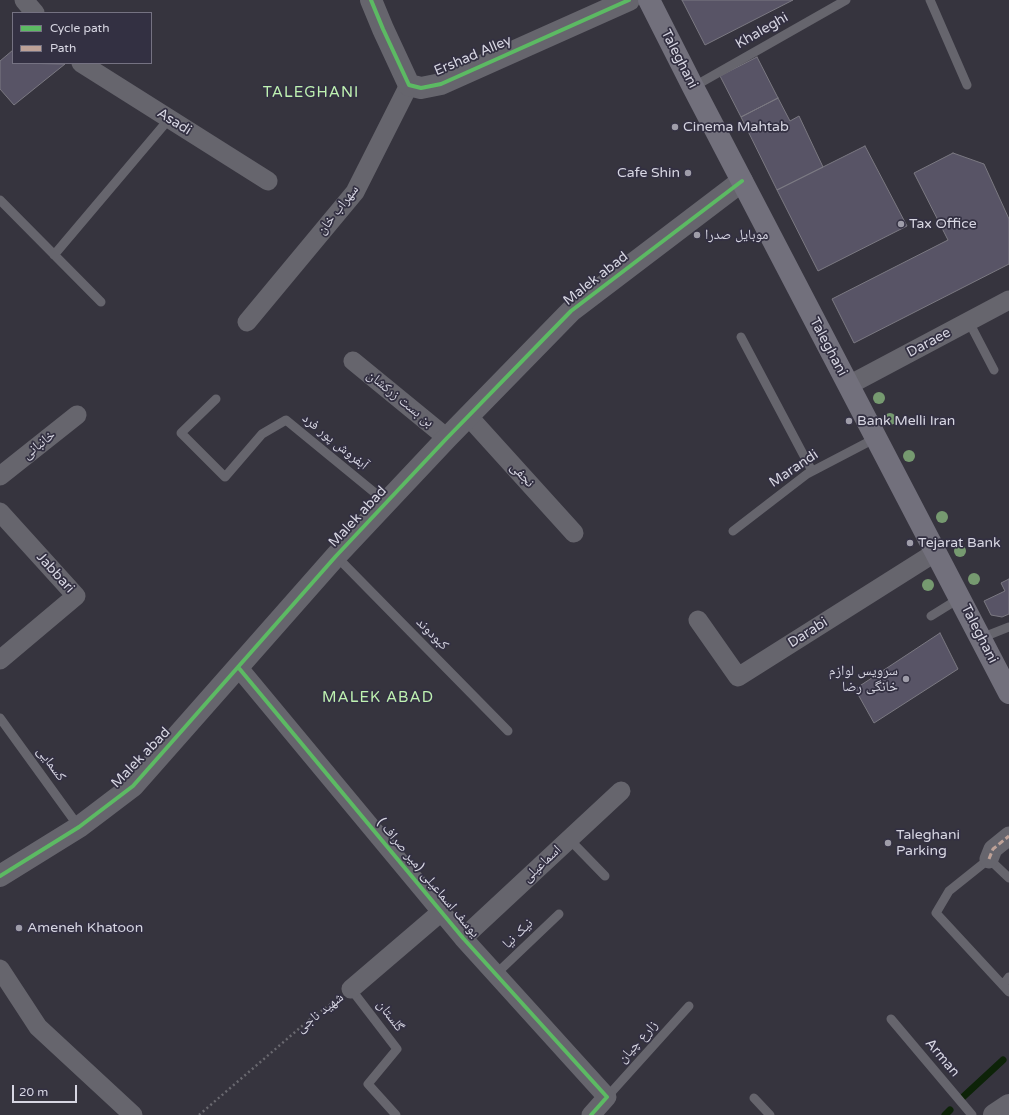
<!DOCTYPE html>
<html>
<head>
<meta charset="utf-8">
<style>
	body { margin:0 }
	#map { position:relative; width:1009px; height:1115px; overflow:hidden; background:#36343e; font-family:"Varela Round",sans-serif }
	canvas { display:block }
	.legend { position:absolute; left:12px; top:12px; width:140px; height:52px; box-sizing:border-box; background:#333042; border:1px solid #757282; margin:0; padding:5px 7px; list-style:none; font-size:12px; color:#d7d6e2 }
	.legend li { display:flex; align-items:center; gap:8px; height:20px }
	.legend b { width:20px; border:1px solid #757282 }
	.scale { position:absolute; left:12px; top:1085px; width:65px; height:18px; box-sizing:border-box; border:2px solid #d7d6e2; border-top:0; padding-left:5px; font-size:12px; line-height:14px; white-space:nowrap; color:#d7d6e2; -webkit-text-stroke:3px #333042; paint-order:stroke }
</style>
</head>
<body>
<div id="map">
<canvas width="1009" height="1115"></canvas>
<ul class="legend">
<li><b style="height:5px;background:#5cba63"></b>Cycle path</li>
<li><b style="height:5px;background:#bda197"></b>Path</li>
</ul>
<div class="scale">20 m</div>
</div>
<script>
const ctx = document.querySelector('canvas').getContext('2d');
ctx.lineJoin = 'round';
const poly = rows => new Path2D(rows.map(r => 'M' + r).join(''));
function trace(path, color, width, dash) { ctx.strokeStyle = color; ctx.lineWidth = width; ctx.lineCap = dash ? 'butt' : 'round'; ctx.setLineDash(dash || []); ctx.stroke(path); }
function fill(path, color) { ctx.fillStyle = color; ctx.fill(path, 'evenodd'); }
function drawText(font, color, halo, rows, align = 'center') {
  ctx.font = font + ' "Varela Round","Noto Naskh Arabic",sans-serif'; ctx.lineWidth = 3.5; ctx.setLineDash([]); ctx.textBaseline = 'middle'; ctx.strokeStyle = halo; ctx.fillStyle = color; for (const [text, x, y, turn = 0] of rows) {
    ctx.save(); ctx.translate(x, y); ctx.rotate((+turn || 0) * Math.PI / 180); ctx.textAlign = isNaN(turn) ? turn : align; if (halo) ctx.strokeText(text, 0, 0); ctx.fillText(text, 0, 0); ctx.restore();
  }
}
trace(poly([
	[963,1097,1003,1060],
	[945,1115,950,1110]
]), '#0d2308', 7);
const building = poly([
	[682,0,793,0,705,45,682,0],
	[13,50,13,63,65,64,14,105,0,89,0,61,13,50],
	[757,57,778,98,741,117,720,76,757,57],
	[778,98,790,121,799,116,823,167,777,190,741,117,778,98],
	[865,146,907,226,818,271,777,190,865,146],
	[953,153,984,164,1009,219,1009,264,854,343,832,299,948,240,914,173,953,153],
	[1009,579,1009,614,1002,617,991,615,984,601,1005,591,1001,583,1009,579],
	[940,633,958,669,874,723,855,689,940,633]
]);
fill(building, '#585466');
trace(building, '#7b7982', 1);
trace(poly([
	[199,1115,309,1020,335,1001]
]), '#6a6970', 2.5, [2, 3]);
trace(poly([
	[930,0,967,85],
	[693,87,846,0],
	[0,200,101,302],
	[54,255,169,119],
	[969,322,994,370],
	[741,337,812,471],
	[216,399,181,433,225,477,262,434,286,420,386,502],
	[733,531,807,474,876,438],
	[336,556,508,731],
	[931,616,960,598],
	[981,638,1009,627],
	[0,718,79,827],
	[569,839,605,876],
	[1009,878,989,859,949,891,936,913,1009,992],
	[496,974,559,914],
	[1003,985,1009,977],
	[351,989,397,1049,368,1084,396,1115],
	[891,1019,972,1115],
	[607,1097,689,1006],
	[754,1098,770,1115]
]), '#66656d', 9);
trace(poly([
	[24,0,35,13],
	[81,63,268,181],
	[247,322,355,192,409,85],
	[353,361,447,438],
	[849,385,1009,300],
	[469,417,574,533],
	[0,476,77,415],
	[0,512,76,596,0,660],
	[698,620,738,677,936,552],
	[238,667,463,938,607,1097,591,1115],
	[989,859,993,849,1009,836],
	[463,938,621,791],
	[0,969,38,1027,133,1115],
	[351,989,441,912]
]), '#66656d', 19);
trace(poly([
	[371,0,383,29,409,85,421,88,441,84,629,0],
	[0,876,79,827,133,786,336,556,447,438,571,311,742,181],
	[994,1115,1009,1105]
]), '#66656d', 22);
trace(poly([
	[649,0,693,87,1009,693]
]), '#72707c', 22);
trace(poly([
	[989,859,993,849,1009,836]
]), '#bda197', 3, [6, 3]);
trace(poly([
	[371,0,383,29,409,85,421,88,441,84,629,0],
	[238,667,463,938,607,1097,591,1115],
	[0,876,79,827,133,786,336,556,447,438,571,311,742,181]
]), '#5cba63', 4);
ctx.fillStyle = '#769a70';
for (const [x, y] of [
	[879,398],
	[890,419],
	[909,456],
	[942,517],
	[960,551],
	[974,579],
	[928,585]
]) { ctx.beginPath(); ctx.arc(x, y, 6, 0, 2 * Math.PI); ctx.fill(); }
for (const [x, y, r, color] of [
	[675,127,4,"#9f9da9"],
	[688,173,4,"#9f9da9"],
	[901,224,4,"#9f9da9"],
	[697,235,4,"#9f9da9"],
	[849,421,4,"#9f9da9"],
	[910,543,4,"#9f9da9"],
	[906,679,4,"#9f9da9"],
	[888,843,4,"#9f9da9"],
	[19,928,4,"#9f9da9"]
]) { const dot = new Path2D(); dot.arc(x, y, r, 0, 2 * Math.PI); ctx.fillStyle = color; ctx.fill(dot); trace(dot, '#333042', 1.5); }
drawText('14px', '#d7d6e2', '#333042', [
	["Khaleghi",762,31,-30],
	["Ershad Alley",473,56,-23],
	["Taleghani",679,59,63],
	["Asadi",174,122,32],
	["سهراب خان",338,210,-52],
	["Malek abad",596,279,-38],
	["Daraee",929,343,-28],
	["Taleghani",828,347,62],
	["بن بست زرکشان",400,399,39],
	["آبفروش پور فرد",335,442,39],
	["خانبانی",39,445,-38],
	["Marandi",794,469,-34],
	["نجفی",522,475,48],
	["Malek abad",358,517,-47],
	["Jabbari",55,573,48],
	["Darabi",808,633,-32],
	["کبودوند",432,634,45],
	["Taleghani",979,634,63],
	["Malek abad",141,758,-46],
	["کسمایی",51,764,54],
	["اسماعیلی",542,864,-43],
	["یوسف اسماعیلی (میر صراف )",428,878,50],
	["نیک نیا",518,934,-44],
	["شهید ناجی",320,1013,-38],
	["گلستان",390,1016,53],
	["زارع چیان",638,1042,-48],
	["Arman",942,1058,50]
]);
drawText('14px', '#d7d6e2', '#333042', [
	["Cinema Mahtab",683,127],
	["Cafe Shin",680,173,"right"],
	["Tax Office",909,224],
	["موبایل صدرا",705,235],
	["Bank Melli Iran",857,421],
	["Tejarat Bank",918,543],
	["سرویس لوازم",898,671,"right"],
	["خانگی رضا",898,687,"right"],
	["Taleghani",896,835],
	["Parking",896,851],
	["Ameneh Khatoon",27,928]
], 'left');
ctx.letterSpacing = '1px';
drawText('15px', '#bff2b1', '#333042', [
	["TALEGHANI",311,93],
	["MALEK ABAD",378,698]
]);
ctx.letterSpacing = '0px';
</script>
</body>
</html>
